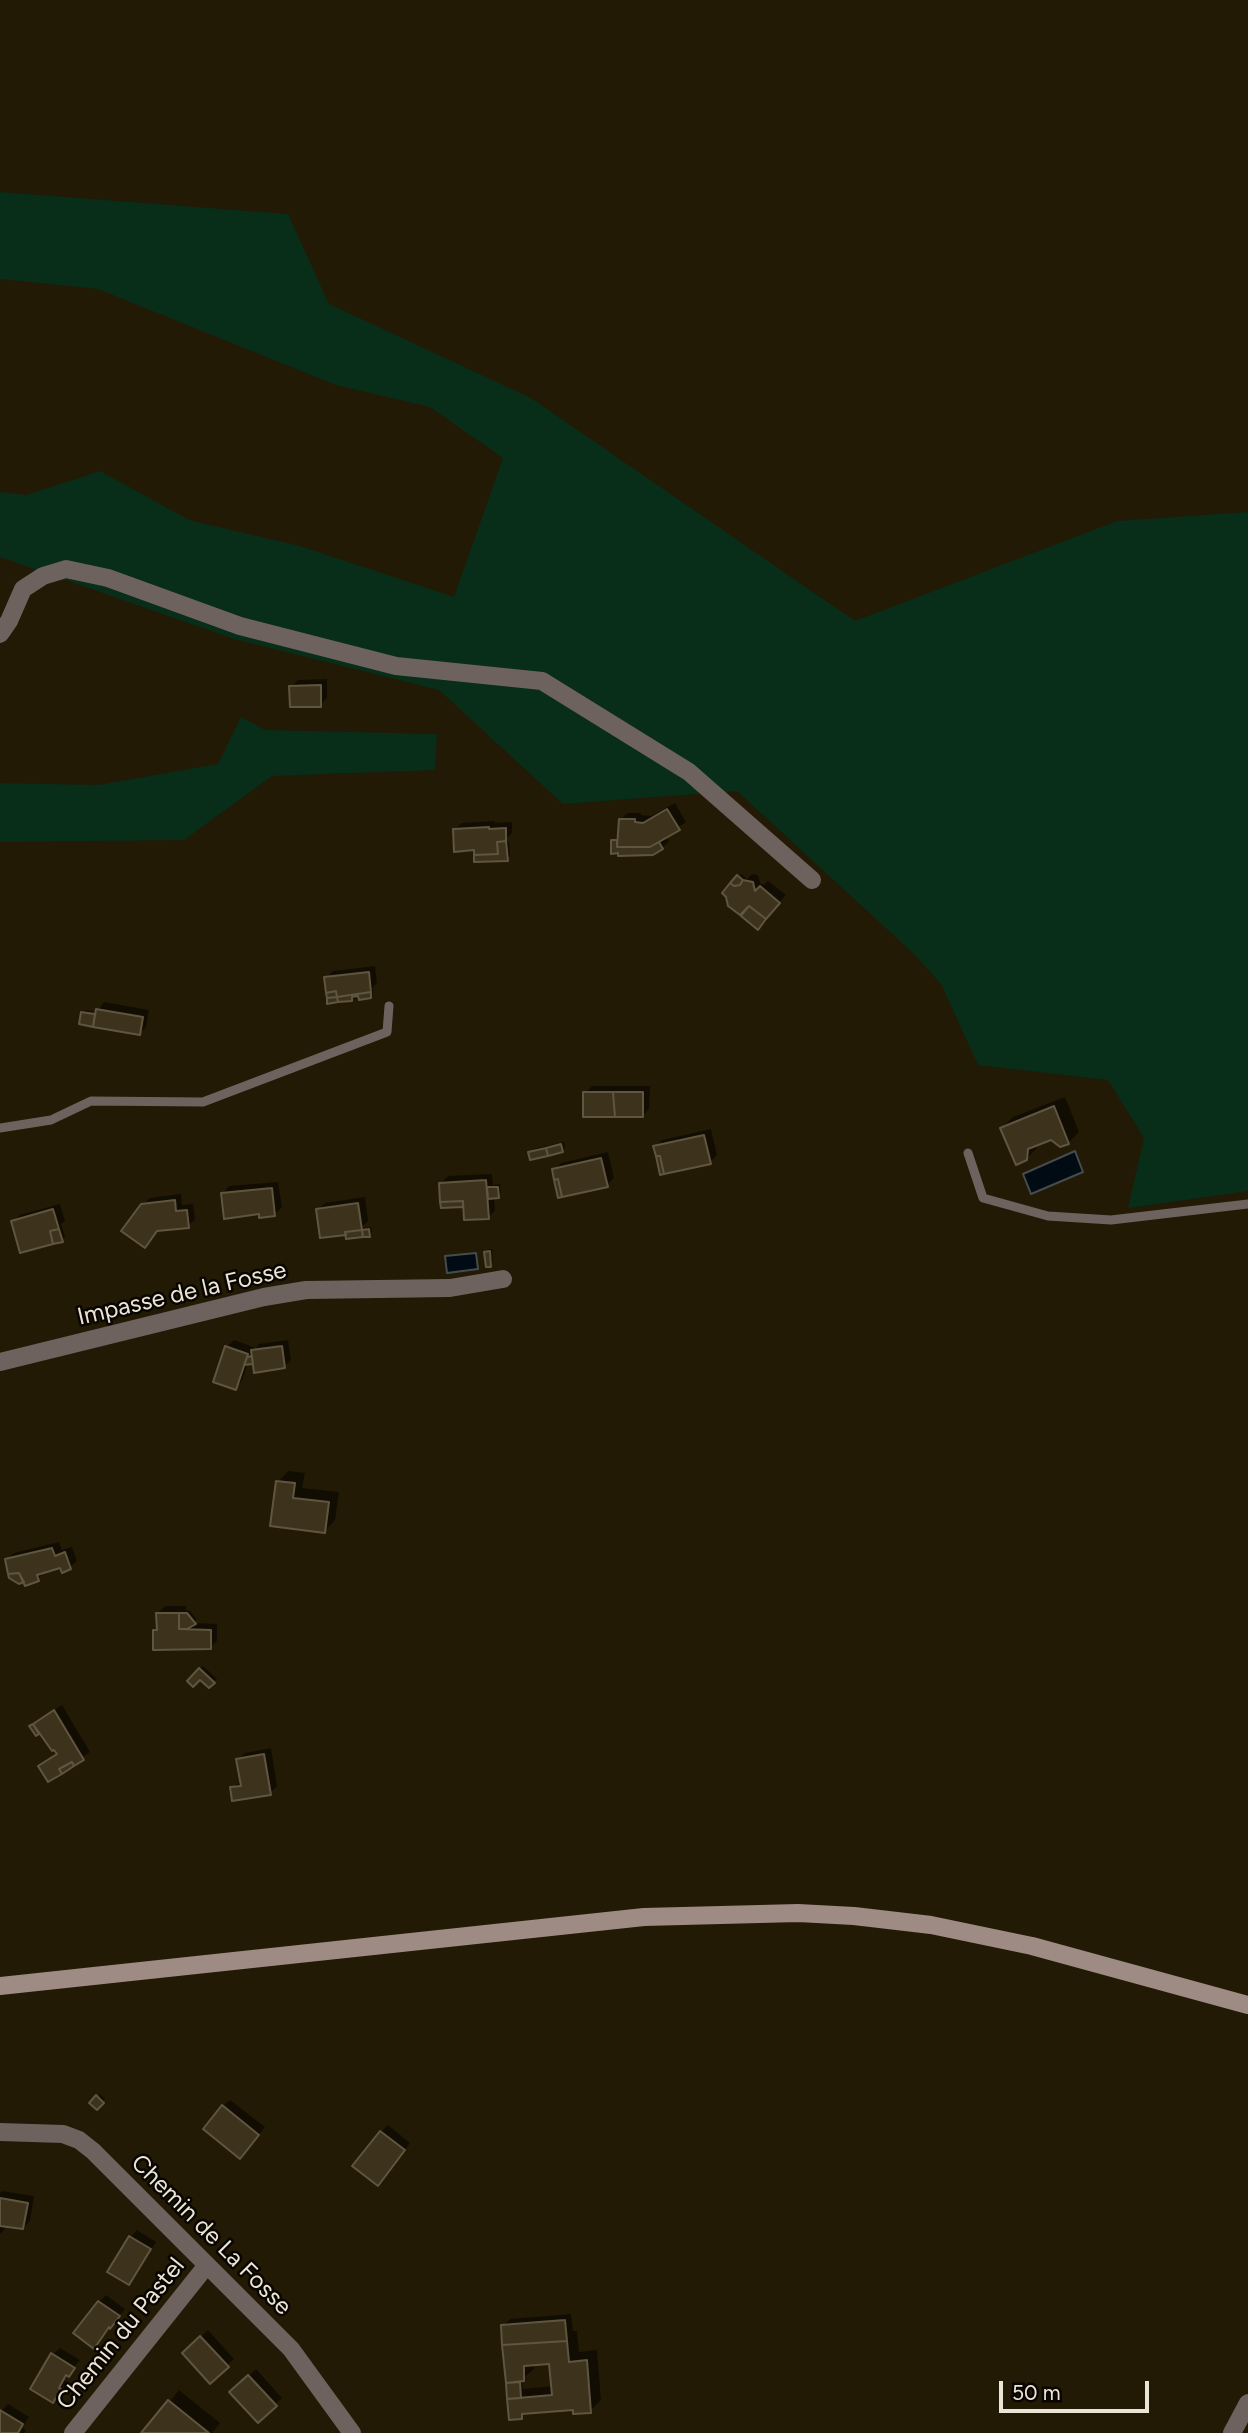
<!DOCTYPE html>
<html>
<head>
<meta charset="utf-8">
<style>
	body { margin:0 }
	#map { position:relative; width:1248px; height:2433px; overflow:hidden; background:#231a05; font-family:Figtree,sans-serif }
	canvas { display:block }
	.scale { position:absolute; left:999px; top:2381px; width:150px; height:32px; box-sizing:border-box; border:4px solid #ebe5d7; border-top:0; padding-left:9px; font-size:21px; line-height:24px; white-space:nowrap; color:#ebe5d7; -webkit-text-stroke:5px #090601; paint-order:stroke }
</style>
</head>
<body>
<div id="map">
<canvas width="1248" height="2433"></canvas>
<div class="scale">50 m</div>
</div>
<script>
const ctx = document.querySelector('canvas').getContext('2d');
ctx.lineJoin = 'round';
function fill(path, color) { ctx.fillStyle = color; ctx.fill(path, 'evenodd'); }
const poly = rows => new Path2D(rows.map(r => 'M' + r).join(''));
function trace(path, color, width, dash) { ctx.strokeStyle = color; ctx.lineWidth = width; ctx.lineCap = dash ? 'butt' : 'round'; ctx.setLineDash(dash || []); ctx.stroke(path); }
function drawText(font, color, halo, rows, align = 'center') {
  ctx.font = font + ' Figtree,sans-serif'; ctx.lineWidth = 5; ctx.setLineDash([]); ctx.textBaseline = 'middle'; ctx.strokeStyle = halo; ctx.fillStyle = color; for (const [text, x, y, turn = 0] of rows) {
    ctx.save(); ctx.translate(x, y); ctx.rotate((+turn || 0) * Math.PI / 180); ctx.textAlign = isNaN(turn) ? turn : align; if (halo) ctx.strokeText(text, 0, 0); ctx.fillText(text, 0, 0); ctx.restore();
  }
}
fill(poly([
	[0,192,288,214,329,304,531,398,855,621,1117,521,1248,512,1248,1191,1128,1208,1144,1138,1108,1080,978,1065,941,984,914,954,737,791,563,804,439,690,234,639,0,557,0,492,27,495,100,471,189,520,300,546,454,597,503,458,430,407,336,385,98,289,0,279],
	[241,717,265,730,437,734,435,770,272,776,184,840,0,842,0,783,98,785,218,764]
]), '#082d19');
const water = poly([
	[1075,1151,1083,1172,1031,1194,1023,1174,1075,1151],
	[476,1253,478,1269,447,1273,445,1256,476,1253]
]);
fill(water, '#000b13');
trace(water, '#464c4e', 2);
fill(poly([
	[327,679,327,698,320,705,291,687,298,680],
	[675,803,686,822,666,836,669,841,662,848,613,852,613,841,620,834,621,819,628,813,641,813,641,815,651,816],
	[495,821,495,823,512,822,512,833,504,841,504,846,509,841,510,856,507,859,475,849,455,829,462,823],
	[741,874,747,879,752,874,758,875,760,883,763,885,768,881,786,895,769,914,743,915,729,905,728,896,724,893],
	[375,966,377,983,373,987,373,994,370,997,329,1002,326,978,333,971],
	[104,1002,149,1010,146,1027,139,1034,81,1023,83,1013,86,1010,97,1012],
	[592,1086,650,1086,649,1109,642,1116,585,1093],
	[1065,1097,1079,1132,1068,1143,1052,1138,1038,1144,1037,1148,1026,1159,1002,1128,1013,1117],
	[711,1129,717,1155,710,1162,655,1147,662,1140],
	[564,1142,565,1148,562,1151,530,1152,533,1149],
	[608,1152,614,1178,607,1185,554,1170,561,1163],
	[492,1174,493,1185,500,1184,501,1193,494,1196,495,1210,489,1217,465,1202,462,1205,441,1183,448,1176],
	[278,1182,282,1207,275,1214,261,1212,223,1193,229,1186],
	[181,1194,182,1205,193,1204,195,1219,188,1226,158,1229,145,1246,143,1205,150,1198],
	[365,1197,368,1221,361,1228,371,1227,372,1232,369,1235,318,1210,325,1203],
	[60,1204,65,1221,61,1224,65,1237,62,1240,13,1222,20,1215],
	[489,1249,492,1249,493,1262,490,1265,486,1252],
	[234,1340,256,1348,259,1344,288,1340,291,1360,284,1367,254,1360,248,1363,242,1381,235,1388,227,1347],
	[288,1471,305,1473,302,1488,339,1492,335,1520,325,1531,272,1524,278,1482],
	[59,1542,62,1550,72,1547,77,1561,70,1567,61,1565,45,1572,38,1579,26,1583,7,1560,14,1553],
	[165,1606,186,1606,186,1610,190,1611,197,1620,194,1623,217,1624,217,1641,210,1647,154,1631,158,1626,158,1613],
	[203,1666,217,1679,209,1686,200,1677,189,1681],
	[62,1705,90,1752,61,1772,40,1766,58,1752,40,1731,36,1734,31,1726],
	[271,1748,277,1786,270,1793,231,1788,242,1781,238,1759,245,1753],
	[100,2094,105,2099,97,2108,91,2103],
	[230,2100,265,2127,247,2150,223,2106],
	[388,2125,410,2143,385,2177,381,2132],
	[2,2191,34,2196,30,2221,23,2228,1,2224,5,2229,0,2234,0,2193],
	[137,2230,156,2242,135,2276,128,2283,109,2271,131,2237],
	[106,2295,125,2309,94,2347,99,2302],
	[571,2314,573,2331,577,2331,579,2352,597,2350,601,2400,590,2411,574,2409,526,2412,522,2417,510,2418,503,2326,510,2319],
	[551,2362,553,2386,523,2389,522,2379,534,2369,534,2364],
	[208,2330,234,2359,210,2381,184,2353],
	[60,2348,80,2360,68,2374,64,2380,67,2382,52,2401,53,2354],
	[256,2369,282,2398,258,2421,232,2392],
	[179,2390,220,2423,212,2433,144,2433],
	[8,2404,29,2417,22,2428,26,2430,24,2433,0,2433,0,2412]
]), '#0007');
const building = poly([
	[321,685,321,707,290,707,289,686,321,685],
	[667,809,680,830,650,847,617,847,619,819,635,819,635,822,643,823,667,809],
	[489,827,489,829,506,828,506,841,497,842,498,854,474,855,474,850,454,852,453,829,489,827],
	[611,840,617,840,617,847,650,847,659,842,663,849,653,855,618,856,618,853,611,854,611,840],
	[506,841,508,861,474,862,474,855,498,854,497,842,506,841],
	[737,875,743,880,740,885,734,886,730,883,737,875],
	[743,880,753,882,755,891,760,886,780,903,766,919,749,906,740,915,728,906,726,897,722,893,730,883,734,886,740,885,743,880],
	[749,906,766,919,758,930,741,916,749,906],
	[369,972,371,992,337,997,336,991,326,993,324,977,369,972],
	[336,991,337,997,327,998,326,993,336,991],
	[371,992,371,998,359,1000,358,996,352,997,352,1001,338,1002,337,997,371,992],
	[337,997,338,1002,327,1004,327,998,337,997],
	[96,1009,143,1017,140,1035,93,1027,96,1009],
	[81,1012,95,1014,93,1027,79,1024,81,1012],
	[583,1092,613,1092,615,1117,583,1117,583,1092],
	[613,1092,643,1092,643,1117,615,1117,613,1092],
	[1054,1106,1069,1144,1060,1147,1051,1140,1028,1149,1027,1160,1016,1165,1000,1128,1054,1106],
	[704,1135,711,1164,664,1174,660,1156,656,1156,653,1146,704,1135],
	[561,1144,563,1152,548,1156,546,1148,561,1144],
	[546,1148,548,1156,530,1160,528,1152,546,1148],
	[656,1156,660,1156,664,1174,660,1175,656,1156],
	[601,1158,608,1187,562,1197,558,1179,554,1180,552,1169,601,1158],
	[558,1179,562,1197,558,1198,554,1180,558,1179],
	[486,1180,489,1219,464,1220,463,1201,440,1202,439,1183,486,1180],
	[487,1187,498,1187,499,1198,488,1199,487,1187],
	[272,1188,275,1216,259,1218,259,1214,224,1219,221,1193,272,1188],
	[175,1200,176,1211,187,1210,189,1228,157,1231,145,1248,121,1231,141,1204,175,1200],
	[463,1201,463,1207,441,1208,440,1202,463,1201],
	[358,1203,362,1230,345,1232,346,1235,320,1238,316,1209,358,1203],
	[53,1209,59,1229,50,1231,53,1244,20,1253,11,1221,53,1209],
	[59,1229,63,1242,53,1244,50,1231,59,1229],
	[369,1229,370,1237,363,1237,362,1230,369,1229],
	[362,1230,363,1237,346,1239,345,1232,362,1230],
	[490,1251,491,1267,486,1267,484,1252,490,1251],
	[225,1346,248,1354,236,1390,213,1382,225,1346],
	[282,1346,285,1368,254,1373,251,1350,282,1346],
	[252,1356,253,1364,244,1365,247,1357,252,1356],
	[276,1481,295,1483,293,1498,329,1502,325,1533,270,1526,276,1481],
	[52,1548,55,1556,65,1552,71,1569,62,1573,60,1568,37,1575,39,1581,25,1586,19,1573,8,1574,5,1559,52,1548],
	[19,1573,24,1582,19,1584,9,1578,8,1574,19,1573],
	[156,1613,179,1613,179,1629,211,1630,211,1649,153,1650,153,1630,157,1630,156,1613],
	[179,1613,187,1613,196,1624,187,1629,179,1629,179,1613],
	[199,1668,215,1683,209,1688,200,1680,193,1687,187,1681,199,1668],
	[54,1710,84,1760,74,1766,72,1762,59,1769,62,1774,48,1782,38,1766,57,1754,54,1750,52,1751,33,1724,54,1710],
	[33,1724,39,1734,36,1736,29,1726,33,1724],
	[264,1754,271,1795,232,1801,230,1787,241,1786,236,1759,264,1754],
	[72,1762,74,1766,62,1774,59,1769,72,1762],
	[96,2095,104,2103,97,2110,89,2103,96,2095],
	[222,2105,259,2135,240,2159,203,2129,222,2105],
	[380,2131,405,2150,378,2186,352,2166,380,2131],
	[0,2198,28,2203,23,2229,0,2226,0,2198],
	[129,2236,151,2249,129,2285,107,2272,129,2236],
	[98,2301,120,2316,110,2329,109,2327,94,2349,73,2333,98,2301],
	[565,2320,567,2341,502,2345,501,2325,565,2320],
	[200,2336,229,2367,210,2384,182,2353,200,2336],
	[567,2341,569,2362,587,2360,591,2413,573,2414,573,2410,522,2414,522,2419,509,2420,507,2399,552,2395,549,2364,524,2366,524,2381,506,2383,502,2345,567,2341],
	[51,2353,75,2368,69,2377,66,2375,59,2388,61,2389,53,2403,30,2389,51,2353],
	[248,2375,277,2406,258,2423,229,2392,248,2375],
	[520,2382,521,2398,507,2399,506,2383,520,2382],
	[168,2400,209,2433,141,2433,168,2400],
	[0,2410,23,2424,18,2433,0,2433,0,2410]
]);
fill(building, '#3d331d');
trace(building, '#60553e', 2);
trace(poly([
	[0,1128,51,1120,91,1101,203,1102,387,1032,389,1006],
	[968,1153,983,1198,1048,1216,1111,1220,1248,1204]
]), '#6e625e', 9);
trace(poly([
	[0,634,9,621,23,589,43,576,66,569,108,578,240,626,396,666,542,681,689,772,812,880],
	[0,1362,264,1297,306,1290,450,1288,503,1279],
	[0,2132,63,2134,79,2140,93,2151,291,2349,352,2433],
	[73,2433,207,2265]
]), '#6e625e', 18);
trace(poly([
	[1232,2433,1248,2403]
]), '#6e625e', 18);
trace(poly([
	[0,1986,644,1917,798,1913,854,1916,931,1925,1032,1946,1248,2005]
]), '#9e8b84', 18);
drawText('24px', '#ebe5d7', '#090601', [
	["Impasse de la Fosse",182,1294,-13],
	["Chemin de La Fosse",211,2235,45],
	["Chemin du Pastel",121,2334,-51]
]);
</script>
</body>
</html>
